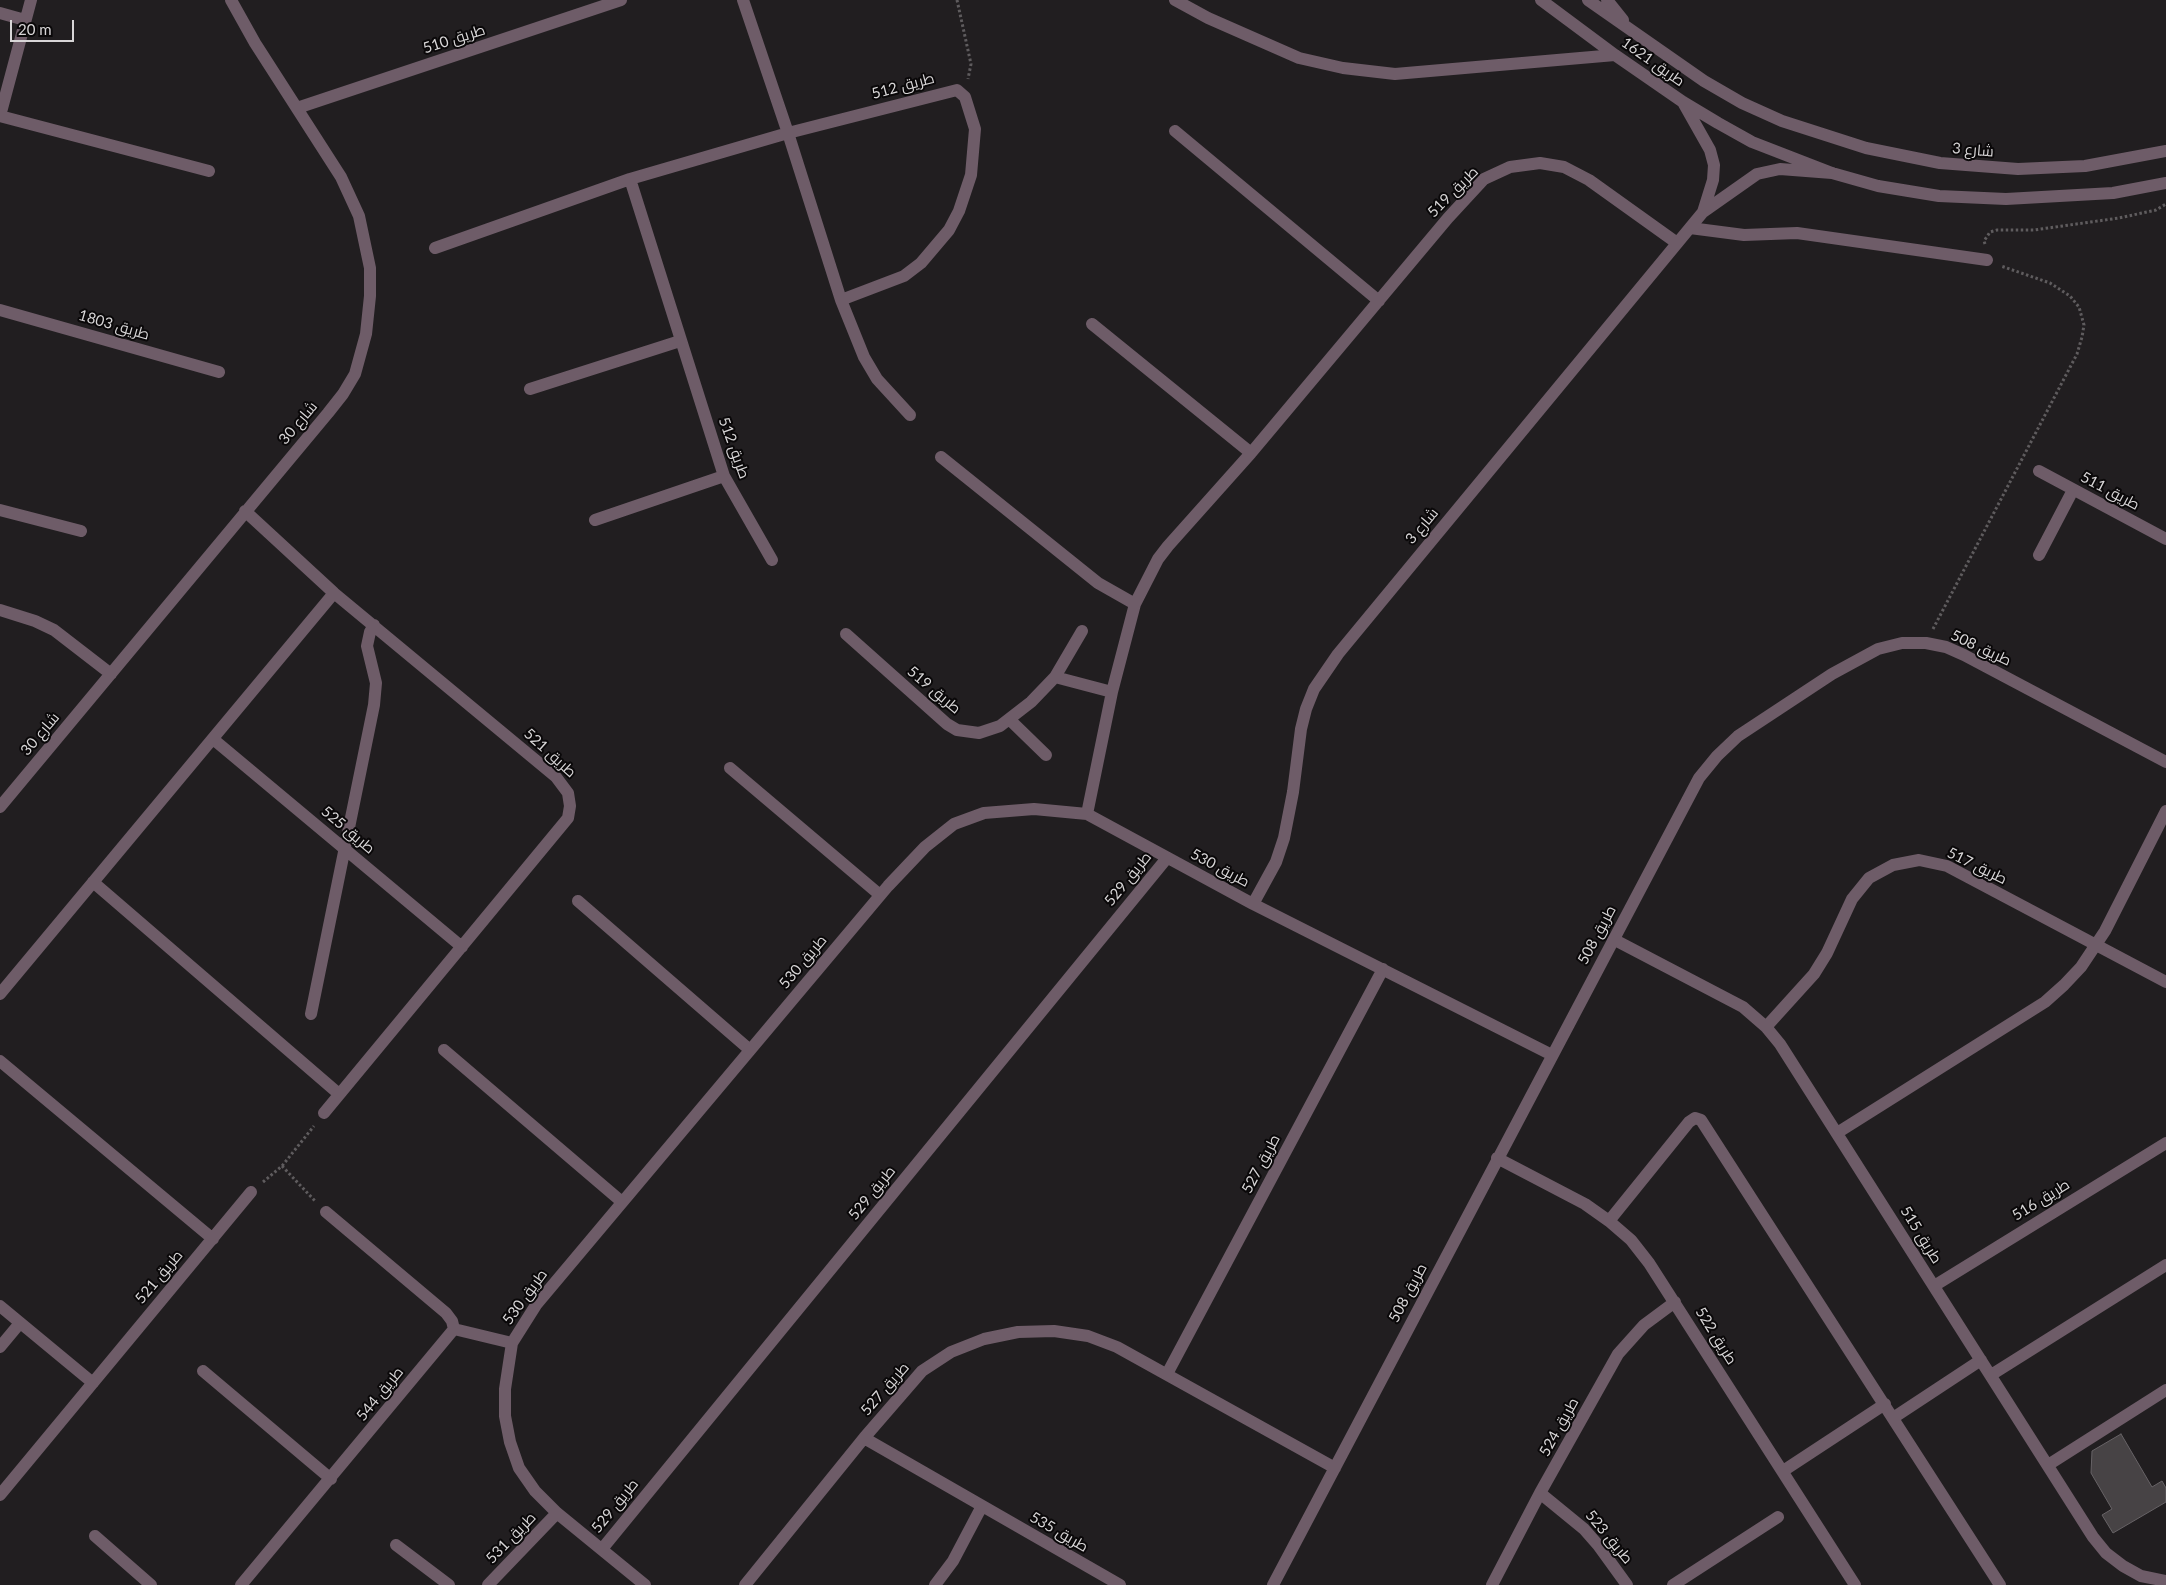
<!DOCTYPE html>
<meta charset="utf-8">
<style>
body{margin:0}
#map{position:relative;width:2166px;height:1585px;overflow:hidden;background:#211e20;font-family:Lato,sans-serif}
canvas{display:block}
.scale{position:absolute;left:10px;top:20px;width:64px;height:22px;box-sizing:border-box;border:2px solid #d8d6d7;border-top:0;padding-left:6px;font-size:15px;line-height:18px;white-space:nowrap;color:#d8d6d7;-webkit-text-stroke:4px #0a0809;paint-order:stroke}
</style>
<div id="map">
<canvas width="2166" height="1585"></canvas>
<div class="scale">20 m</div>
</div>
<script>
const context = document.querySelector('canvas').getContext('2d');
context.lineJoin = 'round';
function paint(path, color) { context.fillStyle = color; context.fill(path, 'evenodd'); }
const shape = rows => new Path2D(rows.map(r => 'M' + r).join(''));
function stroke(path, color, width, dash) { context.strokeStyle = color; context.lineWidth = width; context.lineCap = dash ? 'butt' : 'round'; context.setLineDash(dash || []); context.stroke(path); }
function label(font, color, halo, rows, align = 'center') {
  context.font = font + ' Lato,Cairo,sans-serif'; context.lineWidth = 4; context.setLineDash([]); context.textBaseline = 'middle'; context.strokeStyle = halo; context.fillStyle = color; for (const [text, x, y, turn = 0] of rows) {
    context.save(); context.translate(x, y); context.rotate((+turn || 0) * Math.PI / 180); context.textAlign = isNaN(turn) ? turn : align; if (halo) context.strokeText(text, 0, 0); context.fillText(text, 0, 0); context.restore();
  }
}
const building = shape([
 [2121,1434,2152,1487,2162,1481,2166,1488,2166,1502,2113,1533,2102,1515,2112,1509,2091,1473,2092,1451,2121,1434]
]);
paint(building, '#474345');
stroke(building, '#676366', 1);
stroke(shape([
 [957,0,971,64,968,79],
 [1985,244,1984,241,1990,232,1997,230,2034,230,2119,218,2156,210,2166,204],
 [1933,629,2077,354,2082,337,2084,325,2079,307,2070,296,2050,283,2001,266],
 [282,1166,316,1202],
 [263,1182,282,1166,314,1126]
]), '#5f5c5e', 3, [2.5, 2.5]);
stroke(shape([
 [743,0,788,133,841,300,864,357,877,379,910,415],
 [1175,0,1208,18,1299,58,1343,68,1395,74,1615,55],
 [1541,0,1615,55,1683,102,1718,123,1752,142,1832,173,1878,186,1939,196,2006,199,2113,193,2166,183],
 [1588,0,1704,81,1742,103,1782,121,1866,148,1940,163,2018,169,2085,166,2166,151],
 [1607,0,1623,20],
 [0,13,25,20],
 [1684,104,1710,150,1714,165,1713,180,1703,212],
 [297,108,621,0],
 [0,116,209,171],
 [0,116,31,0],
 [1175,131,1379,301],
 [630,179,724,476,772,560],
 [1690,228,1744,235,1797,233,1987,260],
 [435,248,630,179,788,133,957,90,965,97,975,129,971,175,959,211,949,230,921,263,904,276,841,300],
 [0,310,219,372],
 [1092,324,1251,453],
 [530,389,680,341],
 [941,457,1098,583,1135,604],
 [2039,471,2166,539],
 [0,510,81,531],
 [245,511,334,593,556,777,568,793,570,806,568,818,324,1113],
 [595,520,724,476],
 [2039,555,2073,490],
 [0,610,35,621,54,630,111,674],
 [846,634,947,724,957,730,979,733,1000,726,1031,702,1055,677,1082,631],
 [1055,677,1112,692],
 [1010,720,1046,755],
 [213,739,462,947],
 [730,768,880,895],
 [0,807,328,413,343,394,355,374,366,334,370,296,370,268,359,216,341,177,255,43,231,0],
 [1087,814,1112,692,1135,604,1158,559,1168,546,1251,453,1448,218,1484,179,1510,167,1540,163,1564,167,1589,180,1677,243],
 [93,882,339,1094],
 [578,901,750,1050],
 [1253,904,1276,862,1284,838,1293,792,1301,729,1306,709,1314,689,1338,654,1703,212,1757,174,1780,169,1832,173],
 [1613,939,1743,1007,1766,1027,1780,1044,2093,1537,2106,1553,2123,1566,2141,1576,2166,1581],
 [0,994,334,593],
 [311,1014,374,705,376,683,367,646,370,632,374,625],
 [1766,1027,1814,974,1827,953,1852,899,1869,878,1893,865,1919,860,1947,866,2166,982],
 [444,1050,622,1202],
 [0,1061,213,1239],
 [1837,1133,2045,1002,2064,985,2081,967,2105,931,2166,811],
 [1497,1158,1585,1204,1609,1221,1631,1240,1649,1263,1855,1585],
 [326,1212,446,1313,452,1321,454,1329],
 [1609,1221,1689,1122,1695,1118,1701,1120,2000,1585],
 [1934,1286,2166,1143],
 [0,1306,93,1383],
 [0,1347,20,1323],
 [203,1371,331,1479],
 [1167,1374,1383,969],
 [1991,1375,2166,1265],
 [1893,1418,1981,1360],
 [864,1438,1120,1585],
 [2048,1465,2166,1390],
 [1783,1471,1885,1404],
 [1540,1493,1584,1529,1598,1545,1627,1585],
 [0,1495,251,1192],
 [95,1536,151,1585],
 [396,1545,449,1585],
 [602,1549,1167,858],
 [241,1585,454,1329,512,1343],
 [488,1585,557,1513],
 [645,1585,557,1513,535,1491,519,1468,510,1442,505,1416,505,1389,512,1343,536,1305,888,886,925,847,954,824,984,813,1034,809,1087,814,1253,904,1552,1055],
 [745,1585,864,1438,922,1371,951,1352,984,1339,1018,1332,1054,1331,1088,1336,1117,1347,1335,1468],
 [935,1585,953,1561,982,1506],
 [1273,1585,1699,778,1717,756,1738,736,1832,674,1878,649,1902,643,1926,643,1946,647,1964,655,2166,762],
 [1492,1585,1540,1493,1618,1354,1644,1325,1675,1302],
 [1673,1585,1778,1517]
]), '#6e5c68', 12);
label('15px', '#d8d6d7', '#0a0809', [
 ["طريق 510",454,39,-18],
 ["طريق 1621",1653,62,35],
 ["طريق 512",903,86,-15],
 ["شارع 3",1973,150,5],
 ["طريق 519",1453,192,-45],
 ["طريق 1803",114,325,16],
 ["شارع 30",298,423,-50],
 ["طريق 512",734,448,70],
 ["طريق 511",2110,491,28],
 ["شارع 3",1422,526,-50],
 ["طريق 508",1981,648,25],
 ["طريق 519",934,690,40],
 ["شارع 30",40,734,-50],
 ["طريق 521",550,753,42],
 ["طريق 525",348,830,40],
 ["طريق 517",1977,866,26],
 ["طريق 530",1220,868,28],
 ["طريق 529",1128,879,-51],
 ["طريق 508",1597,935,-62],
 ["طريق 530",803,962,-50],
 ["طريق 527",1261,1164,-62],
 ["طريق 529",872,1193,-51],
 ["طريق 516",2041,1200,-32],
 ["طريق 515",1921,1235,58],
 ["طريق 521",159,1277,-50],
 ["طريق 508",1408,1293,-62],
 ["طريق 530",525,1297,-54],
 ["طريق 522",1716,1336,58],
 ["طريق 527",885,1389,-49],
 ["طريق 544",380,1394,-51],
 ["طريق 524",1559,1427,-61],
 ["طريق 529",615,1506,-51],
 ["طريق 535",1059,1532,30],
 ["طريق 523",1609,1537,50],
 ["طريق 531",511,1538,-46]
]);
</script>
